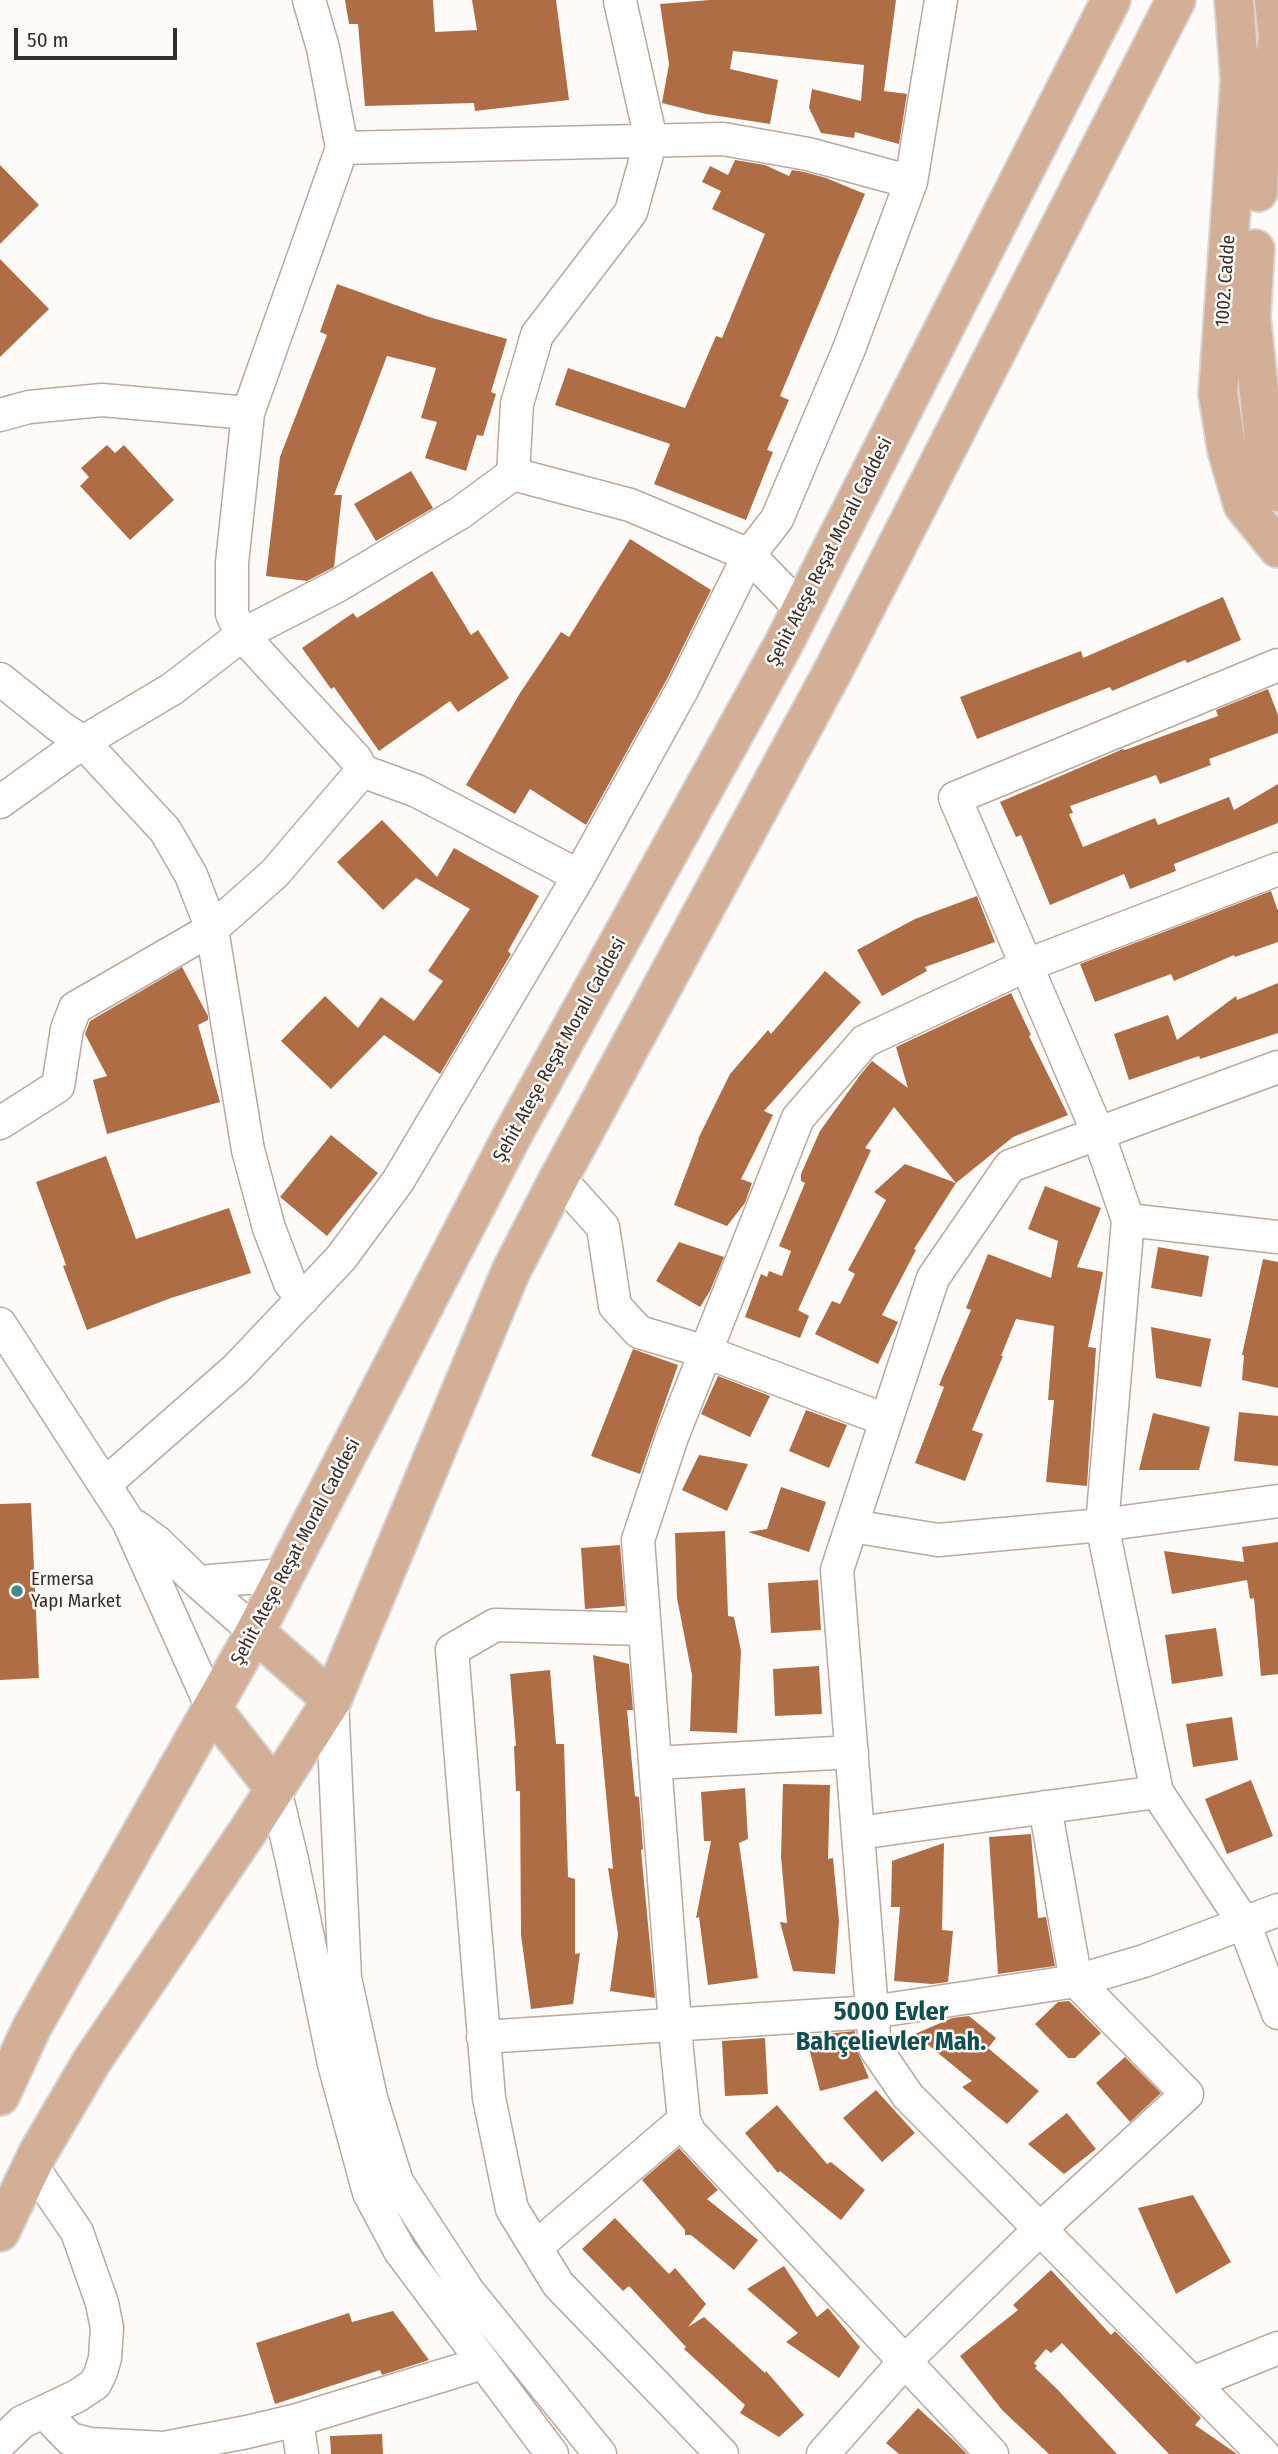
<!DOCTYPE html>
<meta charset="utf-8">
<style>
body{margin:0}
#map{position:relative;width:1278px;height:2454px;overflow:hidden;background:#fefaf8;font-family:"Fira Sans Condensed",sans-serif}
canvas{display:block}
.scale{position:absolute;left:14px;top:28px;width:163px;height:32px;box-sizing:border-box;border:4px solid #352e2a;border-top:0;padding-left:9px;font-size:21px;line-height:24px;white-space:nowrap;color:#352e2a;-webkit-text-stroke:5px #fefaf8;paint-order:stroke}
</style>
<div id="map">
<canvas width="1278" height="2454"></canvas>
<div class="scale">50 m</div>
</div>
<script>
const context = document.querySelector('canvas').getContext('2d');
context.lineJoin = 'round';
function paint(path, color) { context.fillStyle = color; context.fill(path, 'evenodd'); }
const shape = rows => new Path2D(rows.map(r => 'M' + r).join(''));
function stroke(path, color, width, dash) { context.strokeStyle = color; context.lineWidth = width; context.lineCap = dash ? 'butt' : 'round'; context.setLineDash(dash || []); context.stroke(path); }
function label(font, color, halo, rows, align = 'center') {
  context.font = font + ' "Fira Sans Condensed",sans-serif'; context.lineWidth = 5; context.setLineDash([]); context.textBaseline = 'middle'; context.strokeStyle = halo; context.fillStyle = color; for (const [text, x, y, turn = 0] of rows) {
    context.save(); context.translate(x, y); context.rotate((+turn || 0) * Math.PI / 180); context.textAlign = isNaN(turn) ? turn : align; if (halo) context.strokeText(text, 0, 0); context.fillText(text, 0, 0); context.restore();
  }
}
paint(shape([
 [345,0,433,0,435,32,477,30,472,0,556,0,569,100,475,111,474,103,365,106,358,24,349,24],
 [710,0,896,0,884,91,907,94,899,144,855,132,854,138,821,133,809,108,812,89,861,101,864,65,733,51,730,69,778,80,770,124,706,114,662,103,669,64,660,4],
 [735,160,765,165,789,176,792,170,804,172,826,178,865,194,780,396,789,400,767,450,773,452,746,520,654,484,670,444,555,405,568,368,685,408,716,336,722,338,765,234,712,209,721,191,702,182,710,166,728,175],
 [0,165,39,205,0,244],
 [0,259,49,309,0,357],
 [337,284,429,317,507,339,491,392,496,394,483,436,477,435,466,471,425,458,437,422,421,418,436,368,387,356,334,495,342,495,334,567,307,581,266,576,280,457,327,335,320,332],
 [107,445,115,453,124,445,174,500,130,540,80,486,89,477,81,468],
 [411,471,433,508,376,541,354,504],
 [630,539,711,590,667,679,586,825,530,789,515,814,466,785,520,693,561,632,569,637],
 [432,571,471,635,478,630,509,678,458,712,450,701,379,751,334,687,331,689,302,648,353,613,357,618],
 [1223,597,1241,640,1187,663,1185,660,1112,691,1110,687,977,739,960,697,1081,651,1083,658],
 [1268,689,1278,715,1278,733,1209,759,1211,765,1160,784,1156,775,1070,806,1073,813,1069,814,1083,847,1155,818,1158,825,1229,797,1234,810,1278,784,1278,823,1174,864,1176,871,1130,889,1124,874,1050,905,1021,835,1016,837,1000,802,1123,749,1125,750,1218,716,1216,710],
 [382,820,437,877,454,848,539,896,508,951,511,954,440,1074,384,1035,331,1089,281,1041,325,996,358,1028,381,997,414,1021,443,981,428,971,470,909,416,878,383,910,337,862],
 [1271,891,1278,911,1278,942,1235,957,1234,955,1174,981,1171,974,1095,1002,1080,964],
 [977,896,995,942,925,967,927,971,882,996,857,950,915,919],
 [182,967,208,1016,208,1020,198,1025,220,1102,107,1134,93,1080,107,1076,85,1034,90,1021],
 [825,971,861,1002,764,1111,773,1115,741,1179,752,1183,745,1203,727,1226,674,1205,699,1139,698,1139,730,1074,768,1030,771,1034],
 [1278,983,1278,1033,1200,1059,1199,1056,1129,1080,1114,1034,1168,1015,1177,1040,1236,996,1237,1000],
 [1011,993,1031,1035,1029,1036,1068,1115,1013,1137,956,1183,894,1107,865,1148,871,1150,798,1310,809,1316,800,1338,745,1317,761,1274,767,1277,769,1271,782,1276,791,1251,779,1246,805,1183,801,1181,801,1174,820,1131,861,1074,872,1061,908,1088,896,1047],
 [331,1135,378,1173,327,1236,280,1197],
 [106,1156,136,1239,229,1208,251,1273,171,1298,87,1330,63,1266,66,1265,36,1182],
 [905,1164,956,1183,914,1249,916,1250,882,1315,898,1322,878,1364,815,1334,832,1301,840,1304,855,1274,848,1270,886,1200,874,1192],
 [1045,1186,1101,1208,1077,1267,1103,1272,1088,1347,1096,1348,1087,1486,1046,1482,1054,1400,1048,1400,1054,1326,1016,1319,1001,1356,1003,1356,972,1430,983,1434,965,1481,915,1463,944,1387,939,1385,971,1310,966,1308,988,1254,1051,1278,1058,1241,1028,1229],
 [679,1242,724,1257,710,1291,700,1307,656,1281],
 [1158,1247,1209,1256,1202,1297,1151,1288],
 [1263,1259,1278,1262,1278,1388,1242,1380,1244,1355,1242,1355],
 [1151,1327,1211,1339,1201,1387,1156,1378],
 [633,1349,678,1365,640,1474,591,1456],
 [718,1376,770,1396,750,1437,701,1414],
 [806,1410,847,1425,829,1468,789,1451],
 [1239,1412,1278,1416,1278,1466,1234,1461],
 [1153,1413,1210,1427,1199,1470,1139,1470],
 [699,1455,748,1464,727,1511,682,1490],
 [781,1487,826,1502,809,1552,748,1532,767,1529],
 [31,1503,39,1678,0,1680,0,1504],
 [725,1531,728,1616,734,1617,741,1651,737,1733,690,1731,692,1675,677,1598,675,1533],
 [1278,1542,1278,1674,1261,1676,1254,1598,1250,1599,1247,1580,1172,1594,1164,1551,1244,1562,1242,1547],
 [620,1545,625,1606,585,1609,581,1548],
 [818,1580,821,1630,771,1633,768,1583],
 [1216,1628,1223,1676,1172,1684,1165,1635],
 [593,1655,629,1664,633,1710,627,1710,635,1796,639,1797,643,1849,641,1850,655,1998,610,1991,618,1934,608,1868,613,1869],
 [819,1666,822,1714,775,1716,773,1669],
 [550,1670,556,1744,564,1744,568,1877,575,1879,575,1954,580,1953,573,2004,531,2009,521,1935,520,1791,516,1791,514,1746,516,1746,510,1674],
 [1232,1717,1238,1760,1193,1767,1186,1724],
 [1251,1780,1273,1836,1227,1854,1205,1799],
 [783,1784,830,1785,828,1859,833,1858,839,1921,835,1974,793,1971,780,1922,787,1923,781,1857],
 [745,1788,748,1839,739,1843,758,1978,708,1985,699,1917,696,1918,711,1841,704,1841,701,1792],
 [1031,1834,1038,1918,1046,1917,1055,1966,998,1974,989,1837],
 [944,1843,942,1930,953,1931,948,1982,932,1984,894,1981,900,1907,891,1907,892,1861],
 [1069,2001,1101,2033,1075,2058,1068,2058,1035,2024,1058,2002],
 [969,2016,996,2038,988,2048,1039,2091,1007,2124,962,2087,972,2081,915,2034,952,2018],
 [855,2031,857,2050,869,2078,820,2091,807,2040,834,2033],
 [765,2038,768,2094,725,2096,722,2041],
 [1125,2057,1161,2093,1130,2122,1096,2083],
 [876,2090,915,2133,882,2162,843,2118],
 [777,2105,827,2164,831,2162,865,2190,841,2220,780,2171,778,2173,745,2133],
 [1067,2113,1096,2149,1064,2174,1028,2144],
 [679,2148,718,2190,707,2199,758,2240,734,2270,691,2235,685,2235,685,2230,642,2180],
 [1193,2195,1231,2262,1176,2294,1138,2208],
 [615,2218,669,2274,675,2268,706,2304,688,2327,704,2317,765,2373,766,2371,804,2415,779,2437,740,2413,745,2405,684,2349,686,2347,629,2286,623,2291,582,2249],
 [784,2266,817,2317,828,2308,860,2347,839,2378,786,2342,798,2333,747,2289],
 [1051,2270,1111,2335,1115,2331,1201,2418,1195,2425,1237,2454,1169,2454,1062,2343,1051,2353,1046,2349,1034,2363,1037,2366,1035,2368,1058,2390,1117,2454,1049,2454,1002,2410,960,2356,1018,2310,1013,2305],
 [393,2311,429,2360,382,2375,380,2370,275,2404,256,2343,349,2313,352,2322],
 [918,2408,951,2438,967,2454,899,2454,886,2443],
 [382,2434,383,2454,331,2454,330,2436]
]), '#af6d46');
const minor = shape([
 [309,0,323,48,342,148,248,413,232,563,232,614,242,635,356,759,362,771,417,791,579,876],
 [342,148,723,139,808,154,911,182],
 [0,415,29,407,102,400,248,413],
 [513,474,517,404,537,335,631,212,651,140,620,1],
 [513,474,630,505,749,555,801,609],
 [1278,665,955,798,1098,1133,1128,1220,1102,1525,1157,1792,1244,1923,1278,2013],
 [0,679,59,726,83,742,165,830,191,875,212,929,248,1150,269,1228,290,1283,303,1299],
 [0,802,83,742,172,689,242,635,337,586,460,513,513,474],
 [0,1123,58,1086,67,1029,75,1008,212,929,275,873,362,771],
 [559,1178,603,1227,615,1306,639,1332,706,1352,886,1420],
 [1128,1220,1278,1237],
 [0,1324,128,1521,213,1710],
 [105,1484,236,1369,341,1258,398,1181,579,876,683,688,749,555,777,519,849,349,911,182,941,0],
 [135,1526,157,1542,198,1582,255,1632],
 [852,1526,938,1540,1102,1525,1278,1501],
 [198,1582,284,1575],
 [644,1629,495,1625,452,1650,489,2098,512,2209,558,2284,722,2454],
 [332,1700,345,1978,371,2098,397,2182,468,2291,600,2454],
 [655,1763,852,1752],
 [275,1789,292,1860,334,2064,369,2193,400,2251,552,2454],
 [858,1833,1157,1792],
 [483,2037,872,2012,1076,1981,1144,1961,1278,1910],
 [536,2247,684,2120],
 [1192,2383,1278,2348],
 [44,2412,70,2439,90,2444,164,2448,247,2432,297,2420,483,2363],
 [297,2420,302,2454],
 [0,2443,22,2422,77,2396,95,2384,101,2372,105,2358,107,2328,102,2303,77,2232,32,2166],
 [823,2454,905,2361,1040,2229,1187,2094,1076,1981,1045,1807],
 [992,2454,690,2133,684,2120,677,2050,638,1540,672,1437,798,1118,865,1041,1027,965,1278,869],
 [1263,2454,908,2096,875,2048,837,1570,933,1278,1010,1166,1278,1067]
]);
const major = shape([
 [1234,0,1240,80,1218,394,1227,450,1243,505,1278,548],
 [1258,192,1259,165,1278,38,1274,0],
 [1255,249,1251,316,1266,459,1274,487,1278,492],
 [255,1632,332,1700],
 [213,1710,275,1789],
 [0,2096,32,2027,255,1632,512,1136,783,645,1111,0],
 [0,2232,38,2153,92,2061,248,1831,332,1700,511,1271,559,1178,834,669,1176,0]
]);
stroke(minor, '#bba89e', 35);
stroke(major, '#d7d5d4', 42);
stroke(minor, '#fff', 32);
stroke(major, '#d4af98', 38);
for (const [x, y, r, color] of [
 [17,1591,7,"#438a8e"]
]) { const dot = new Path2D(); dot.arc(x, y, r, 0, 2 * Math.PI); context.fillStyle = color; context.fill(dot); stroke(dot, '#fefaf8', 2.5); }
label('19px', '#352e2a', '#fefaf8', [
 ["1002. Cadde",1226,281,-86],
 ["Şehit Ateşe Reşat Moralı Caddesi",830,552,-63],
 ["Şehit Ateşe Reşat Moralı Caddesi",560,1050,-61],
 ["Şehit Ateşe Reşat Moralı Caddesi",296,1552,-62]
]);
label('19px', '#352e2a', '#fefaf8', [
 ["Ermersa",31,1580],
 ["Yapı Market",31,1602]
], 'left');
label('bold 26px', '#104e51', '#fefaf8', [
 ["5000 Evler",891,2013],
 ["Bahçelievler Mah.",891,2043]
]);
</script>
